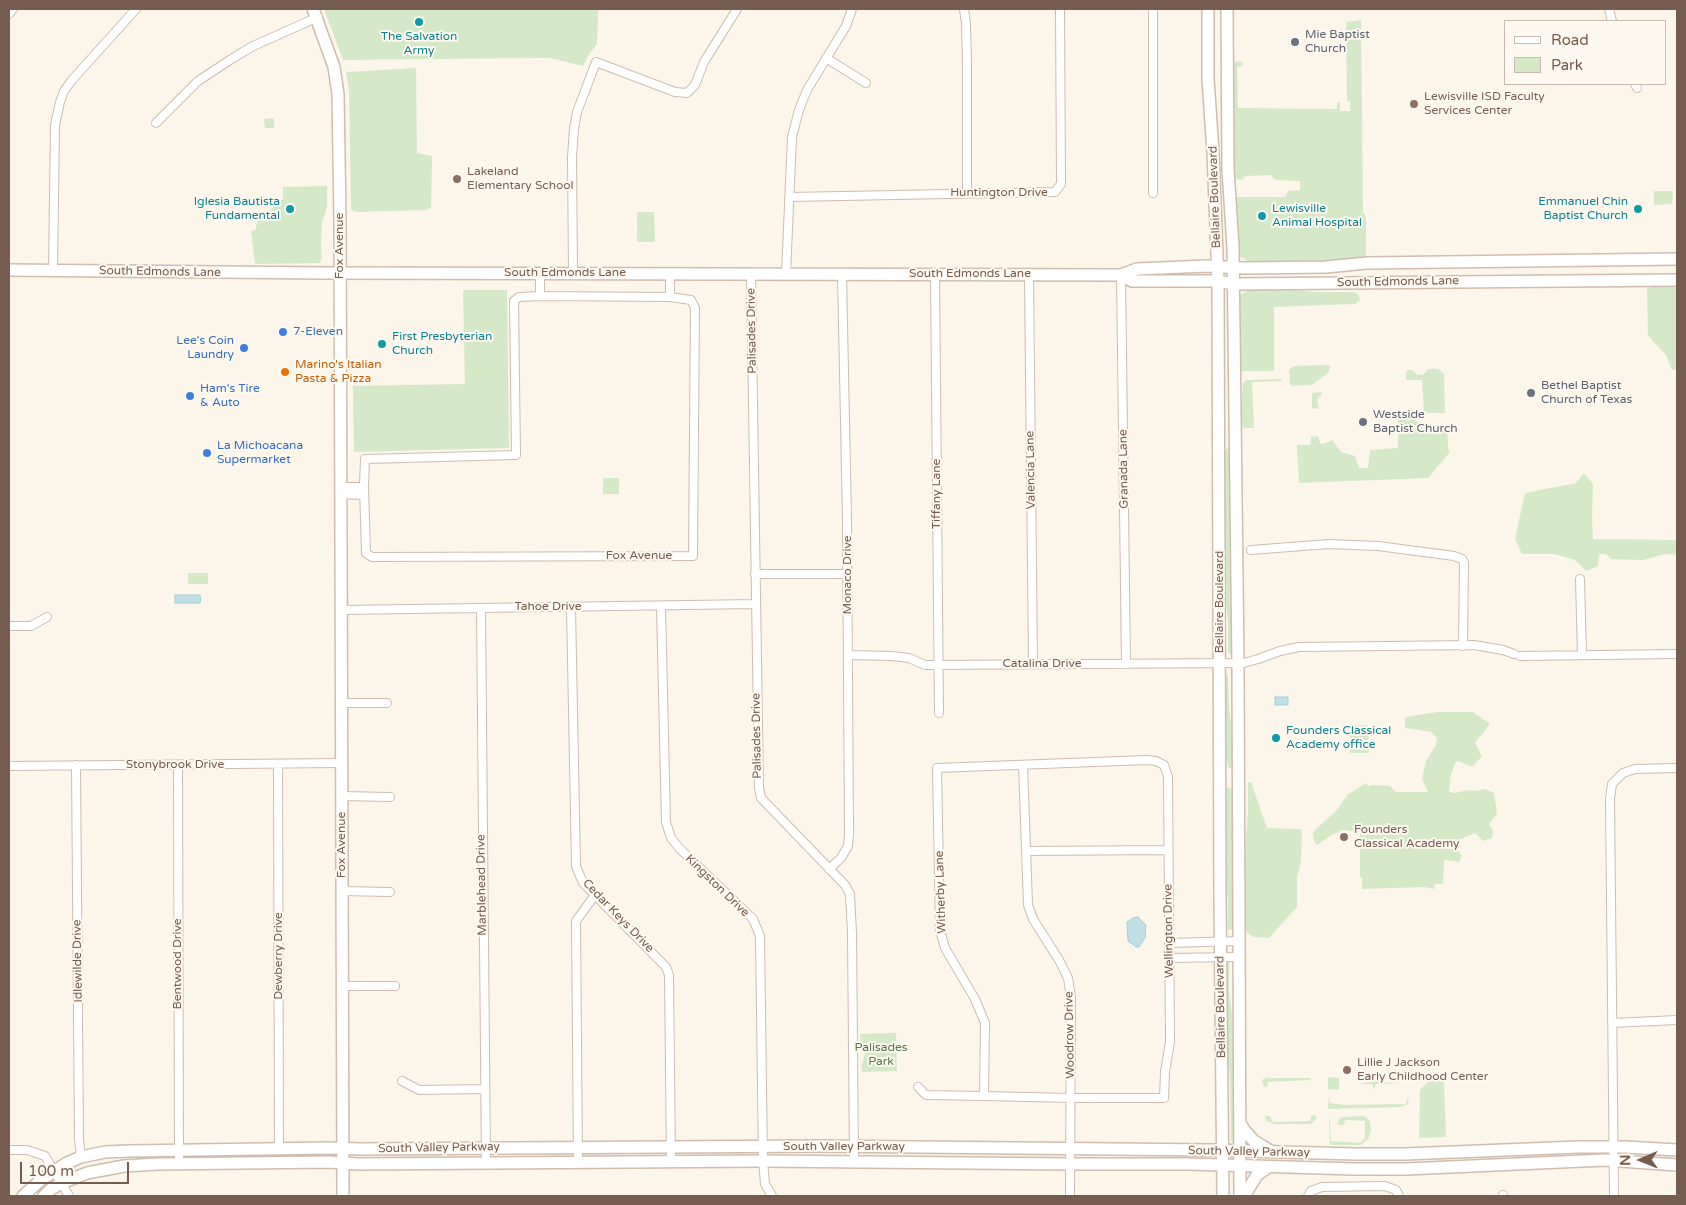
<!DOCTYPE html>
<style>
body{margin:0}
#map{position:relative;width:1686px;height:1205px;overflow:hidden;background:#fcf5e9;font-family:"Varela Round",sans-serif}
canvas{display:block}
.frame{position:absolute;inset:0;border:10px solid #755c4e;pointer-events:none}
.legend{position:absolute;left:1504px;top:20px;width:162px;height:65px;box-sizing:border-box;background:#fef9f0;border:1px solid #c7baaf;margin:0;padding:6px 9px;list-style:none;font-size:15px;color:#755c4e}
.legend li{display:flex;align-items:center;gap:10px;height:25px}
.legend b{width:25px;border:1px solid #c7baaf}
.north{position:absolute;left:1616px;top:1135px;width:50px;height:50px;-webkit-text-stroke:4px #fef9f0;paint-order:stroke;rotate:269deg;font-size:14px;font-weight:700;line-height:20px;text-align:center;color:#755c4e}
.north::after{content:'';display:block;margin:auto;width:18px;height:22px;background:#755c4e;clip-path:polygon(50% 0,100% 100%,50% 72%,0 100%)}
.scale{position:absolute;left:20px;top:1162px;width:109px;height:22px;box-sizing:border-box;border:2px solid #755c4e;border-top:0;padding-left:6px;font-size:15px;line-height:18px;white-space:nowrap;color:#755c4e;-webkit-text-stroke:4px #fef9f0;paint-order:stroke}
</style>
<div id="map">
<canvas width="1686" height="1205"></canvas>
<div class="frame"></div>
<ul class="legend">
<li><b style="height:6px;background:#fff"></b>Road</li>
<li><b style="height:14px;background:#d5e9c8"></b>Park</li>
</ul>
<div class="north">N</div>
<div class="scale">100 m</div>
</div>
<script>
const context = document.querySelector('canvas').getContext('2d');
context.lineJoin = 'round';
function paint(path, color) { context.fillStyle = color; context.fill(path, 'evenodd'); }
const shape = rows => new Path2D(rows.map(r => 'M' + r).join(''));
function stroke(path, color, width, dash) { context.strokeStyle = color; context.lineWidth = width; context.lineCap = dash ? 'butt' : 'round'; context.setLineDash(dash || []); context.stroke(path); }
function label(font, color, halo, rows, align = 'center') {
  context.font = font + ' "Varela Round",sans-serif'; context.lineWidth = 4; context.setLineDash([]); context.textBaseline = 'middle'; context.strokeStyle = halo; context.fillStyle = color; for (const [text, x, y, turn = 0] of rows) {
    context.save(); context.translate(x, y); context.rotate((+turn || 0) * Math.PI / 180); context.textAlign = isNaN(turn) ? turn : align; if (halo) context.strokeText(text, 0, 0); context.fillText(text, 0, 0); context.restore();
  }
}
paint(shape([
 [324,9,598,9,597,44,589,54,583,66,550,58,532,58,343,60],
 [1361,20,1363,212,1366,217,1366,261,1247,262,1245,259,1239,256,1234,197,1285,197,1288,191,1300,190,1300,181,1275,180,1271,175,1245,176,1242,180,1234,178,1233,69,1234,62,1240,61,1243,63,1242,66,1237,67,1238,108,1337,109,1337,102,1340,102,1340,111,1350,111,1350,101,1347,101,1346,22],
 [416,68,417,153,432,156,431,208,425,210,357,212,351,210,349,91,346,72],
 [274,118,274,128,265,128,264,119],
 [327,186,327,207,322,223,321,246,322,258,320,263,255,264,251,231,255,230,258,221,258,211,269,211,283,199,283,187],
 [1654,191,1673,191,1672,204,1654,205],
 [637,212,654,212,655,242,637,242],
 [1677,286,1677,370,1672,370,1666,355,1648,336,1647,289,1651,287],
 [1286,289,1314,292,1353,292,1358,294,1360,300,1355,304,1274,307,1274,371,1242,371,1239,369,1238,365,1240,295,1249,290],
 [463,290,507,290,509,448,354,452,353,386,465,384],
 [1329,365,1330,367,1329,372,1312,385,1291,386,1290,383,1289,370,1294,366],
 [1428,369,1438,369,1444,374,1445,413,1424,413,1422,380,1406,380,1406,372,1408,370,1413,370,1417,375,1424,374],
 [1281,379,1281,381,1252,382,1254,428,1244,428,1242,424,1241,418,1243,383,1246,380,1250,380],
 [1322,392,1322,394,1317,399,1319,409,1312,408,1312,393],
 [1409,417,1423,426,1447,425,1448,448,1450,452,1428,478,1299,483,1297,445,1310,445,1311,437,1318,436,1320,443,1323,444,1332,440,1341,452,1355,456,1359,468,1368,468,1370,450,1398,448,1398,419],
 [1228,447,1230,449,1231,655,1228,652,1228,619,1224,595,1224,452],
 [1584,473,1593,484,1592,517,1593,539,1677,540,1677,555,1665,554,1643,560,1611,559,1606,554,1599,554,1598,566,1586,571,1575,560,1554,554,1522,554,1515,539,1525,493,1576,483],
 [603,478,619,478,619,494,603,494],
 [188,573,208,573,208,584,188,584],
 [1226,674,1228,677,1229,707,1233,742,1233,766,1231,768,1229,768,1226,758,1225,740,1223,731,1224,678],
 [1438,712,1473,712,1490,724,1475,743,1482,756,1472,767,1458,761,1455,763,1451,774,1449,792,1455,793,1468,790,1475,791,1485,789,1494,793,1497,814,1489,824,1493,831,1492,838,1483,841,1475,833,1459,840,1455,846,1462,856,1459,862,1444,860,1443,884,1435,884,1434,889,1424,887,1362,889,1362,877,1360,877,1360,832,1343,830,1333,834,1317,845,1314,841,1313,832,1337,810,1347,795,1366,783,1368,786,1373,785,1390,786,1396,792,1428,792,1422,779,1426,761,1436,745,1437,738,1431,732,1405,728,1405,717],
 [1368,725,1369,753,1350,753,1350,726],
 [1248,782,1251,782,1267,828,1301,829,1302,834,1301,861,1297,878,1297,907,1269,938,1254,937,1245,931,1245,854,1248,811],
 [1227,787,1231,789,1233,797,1233,930,1228,930,1228,898,1224,881,1225,789],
 [1225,962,1229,962,1229,994,1234,1027,1234,1141,1231,1141,1230,1074,1225,1042],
 [896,1033,897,1071,862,1072,861,1065,864,1059,865,1050,861,1045,860,1034],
 [1373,1076,1375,1077,1376,1082,1399,1083,1376,1084,1374,1090,1372,1084,1361,1084,1361,1083,1373,1082],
 [1328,1077,1339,1078,1339,1090,1328,1089],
 [1266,1078,1312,1078,1309,1080,1268,1082,1267,1087,1265,1087,1262,1083,1263,1079],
 [1429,1081,1444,1081,1446,1137,1419,1138,1420,1090],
 [1329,1097,1330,1098,1330,1103,1344,1105,1403,1104,1406,1104,1407,1098,1409,1100,1408,1104,1401,1107,1331,1109,1328,1109],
 [1315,1115,1317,1118,1311,1124,1275,1124,1266,1121,1265,1116,1270,1116,1273,1122,1310,1121,1311,1116],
 [1364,1116,1370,1121,1371,1131,1368,1139,1361,1145,1330,1145,1329,1120,1330,1121,1331,1141,1360,1143,1365,1138,1365,1121,1345,1120,1344,1125,1339,1125,1337,1123,1341,1117]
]), '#d5e9c8');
const water = shape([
 [175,595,200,595,201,600,200,603,175,603,175,595],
 [1275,697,1288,697,1288,705,1275,705,1275,697],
 [1138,917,1146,925,1145,938,1139,947,1136,947,1128,941,1127,922,1133,918,1138,917]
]);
paint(water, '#bedfe5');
stroke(water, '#a5ced6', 1);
const street = shape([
 [964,9,966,23,967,62,967,193],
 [1153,9,1153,193],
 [1609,9,1612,21],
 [9,14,13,9],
 [826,58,866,83],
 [1635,84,1637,88],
 [156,123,198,81,230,60,251,47,318,17],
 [789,197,1055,192,1061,184,1060,9],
 [53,271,55,125,60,102,64,91,72,80,136,9],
 [573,273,572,157,574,129,577,112,596,62,675,92,687,93,695,85,704,62,737,9],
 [751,274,759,788,761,798,845,885,850,894,852,933,854,1162],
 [786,274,792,137,799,110,807,90,846,26,852,9],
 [935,274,939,713],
 [1029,275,1033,664],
 [1121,275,1126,664],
 [540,296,670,297,691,300,695,308,693,556,372,557,366,553,364,487,365,459,516,455,514,301,519,297,540,296],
 [540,296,540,273],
 [670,297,670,273],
 [341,487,364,487],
 [341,494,364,495],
 [1251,550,1329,544,1378,546,1454,556,1462,559,1464,563,1463,646],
 [755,574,847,574],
 [1580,579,1582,655],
 [661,606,666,822,671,838,679,848,753,919,760,936,763,1161,765,1184,772,1196],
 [571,607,576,866,583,883,666,967,669,975,671,1162],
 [481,608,486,1163],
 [341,610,756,604],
 [9,626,31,626,47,617],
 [849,655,892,656,909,658,925,665,1244,663,1258,659,1280,651,1299,647,1474,645,1503,650,1514,654],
 [1520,656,1677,654],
 [341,703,387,703],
 [278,764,279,1148],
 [76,765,79,1139,81,1157],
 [178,765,179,1164],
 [1023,765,1028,905,1033,919,1059,960,1068,978,1071,997,1070,1196],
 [9,766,342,763],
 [342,796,390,797],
 [1026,851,1168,850],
 [829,869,841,858,848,846,849,834,847,519,842,274],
 [342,891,390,892],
 [1169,943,1239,941],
 [1169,958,1239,957],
 [342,986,395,986],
 [1612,1023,1677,1020],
 [402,1081,419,1090,485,1089],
 [918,1087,926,1095,984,1096,1071,1098,1164,1098,1165,1072,1170,1042,1168,777,1164,765,1156,761,1147,760,937,768,940,930,945,948,975,999,985,1023,984,1096],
 [9,1150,27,1150,45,1156,69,1196],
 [578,1163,576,921,595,895],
 [1503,1195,1503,1196],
 [1308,1196,1311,1191,1322,1187,1385,1186,1396,1190,1399,1196],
 [1614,1196,1610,799,1612,784,1623,773,1635,769,1677,768]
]);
const secondary = shape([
 [313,9,334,67,338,94,340,218,343,1196],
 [1208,9,1208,79,1213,152,1218,281,1220,901,1223,1196],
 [1227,9,1228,169,1233,247,1238,663,1240,1196],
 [9,270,324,273,1121,275,1137,269,1206,266,1244,268,1326,267,1367,263,1677,259],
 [1121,275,1132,281,1218,281,1233,284,1677,280],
 [1240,1123,1244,1130,1254,1141,1272,1152],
 [23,1196,42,1179,67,1163,81,1157,105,1152,129,1151,329,1148,360,1149,819,1146,1212,1150,1354,1154,1405,1154,1579,1147,1625,1147,1677,1150],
 [44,1196,51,1189,62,1183,87,1173,124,1166,158,1164,329,1162,357,1164,763,1161,1070,1164,1189,1164,1354,1169,1406,1169,1605,1160,1677,1165],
 [1244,1196,1257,1175,1268,1167]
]);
stroke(street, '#cdbdb0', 10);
stroke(secondary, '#d0bdad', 14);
stroke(street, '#fff', 8);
stroke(secondary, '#fff', 11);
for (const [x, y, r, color] of [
 [419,22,5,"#0f9aa8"],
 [1295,42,5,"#6b7280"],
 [1414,104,5,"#8d6e63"],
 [457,179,5,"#8d6e63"],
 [290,209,5,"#0f9aa8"],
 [1638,209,5,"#0f9aa8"],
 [1262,216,5,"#0f9aa8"],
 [283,332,5,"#3f7fe0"],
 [382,344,5,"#0f9aa8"],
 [244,348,5,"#3f7fe0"],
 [285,372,5,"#e8710a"],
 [1531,393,5,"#6b7280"],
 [190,396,5,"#3f7fe0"],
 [1363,422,5,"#6b7280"],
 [207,453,5,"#3f7fe0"],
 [1276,738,5,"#0f9aa8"],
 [1344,837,5,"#8d6e63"],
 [1347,1070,5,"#8d6e63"]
]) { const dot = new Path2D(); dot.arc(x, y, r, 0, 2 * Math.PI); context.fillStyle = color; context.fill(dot); stroke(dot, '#fef9f0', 2); }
label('12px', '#5b616d', '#fef9f0', [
 ["Mie Baptist",1305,35],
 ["Church",1305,49],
 ["Bethel Baptist",1541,386],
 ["Church of Texas",1541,400],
 ["Westside",1373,415],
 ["Baptist Church",1373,429]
], 'left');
label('12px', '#0d838f', '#fef9f0', [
 ["The Salvation",419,37,"center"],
 ["Army",419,51,"center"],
 ["Iglesia Bautista",280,202,"right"],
 ["Fundamental",280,216,"right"],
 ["Emmanuel Chin",1628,202,"right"],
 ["Baptist Church",1628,216,"right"],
 ["Lewisville",1272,209],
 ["Animal Hospital",1272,223],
 ["First Presbyterian",392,337],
 ["Church",392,351],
 ["Founders Classical",1286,731],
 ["Academy office",1286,745]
], 'left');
label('12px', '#785e54', '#fef9f0', [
 ["Lewisville ISD Faculty",1424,97],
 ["Services Center",1424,111],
 ["Lakeland",467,172],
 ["Elementary School",467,186],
 ["Founders",1354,830],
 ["Classical Academy",1354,844],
 ["Lillie J Jackson",1357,1063],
 ["Early Childhood Center",1357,1077]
], 'left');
label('12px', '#755c4e', '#fef9f0', [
 ["Huntington Drive",999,193],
 ["Bellaire Boulevard",1215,197,-92],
 ["Fox Avenue",340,246,-90],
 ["South Edmonds Lane",160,272,1],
 ["South Edmonds Lane",565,273],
 ["South Edmonds Lane",970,274],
 ["South Edmonds Lane",1398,282,-1],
 ["Palisades Drive",752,331,-91],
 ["Granada Lane",1124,469,-91],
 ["Valencia Lane",1031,470,-91],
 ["Tiffany Lane",937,494,-90],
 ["Fox Avenue",639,556],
 ["Monaco Drive",848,575,-90],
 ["Bellaire Boulevard",1220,602,-90],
 ["Tahoe Drive",548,607],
 ["Catalina Drive",1042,664],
 ["Palisades Drive",757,736,-91],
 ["Stonybrook Drive",175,765],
 ["Fox Avenue",342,845,-90],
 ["Marblehead Drive",482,885,-91],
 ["Kingston Drive",717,886,44],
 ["Witherby Lane",941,892,-92],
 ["Cedar Keys Drive",618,916,46],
 ["Wellington Drive",1169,931,-91],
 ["Dewberry Drive",279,956,-90],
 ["Idlewilde Drive",78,961,-91],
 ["Bentwood Drive",178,964,-90],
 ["Bellaire Boulevard",1221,1007,-91],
 ["Woodrow Drive",1070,1035,-91],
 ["South Valley Parkway",844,1147],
 ["South Valley Parkway",439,1148,-1],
 ["South Valley Parkway",1249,1152,1]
]);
label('12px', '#366cbe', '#fef9f0', [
 ["7-Eleven",293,332],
 ["Lee's Coin",234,341,"right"],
 ["Laundry",234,355,"right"],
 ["Ham's Tire",200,389],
 ["& Auto",200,403],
 ["La Michoacana",217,446],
 ["Supermarket",217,460]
], 'left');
label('12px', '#c56008', '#fef9f0', [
 ["Marino's Italian",295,365],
 ["Pasta & Pizza",295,379]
], 'left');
label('12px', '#547a46', '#fef9f0', [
 ["Palisades",881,1048],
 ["Park",881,1062]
]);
</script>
